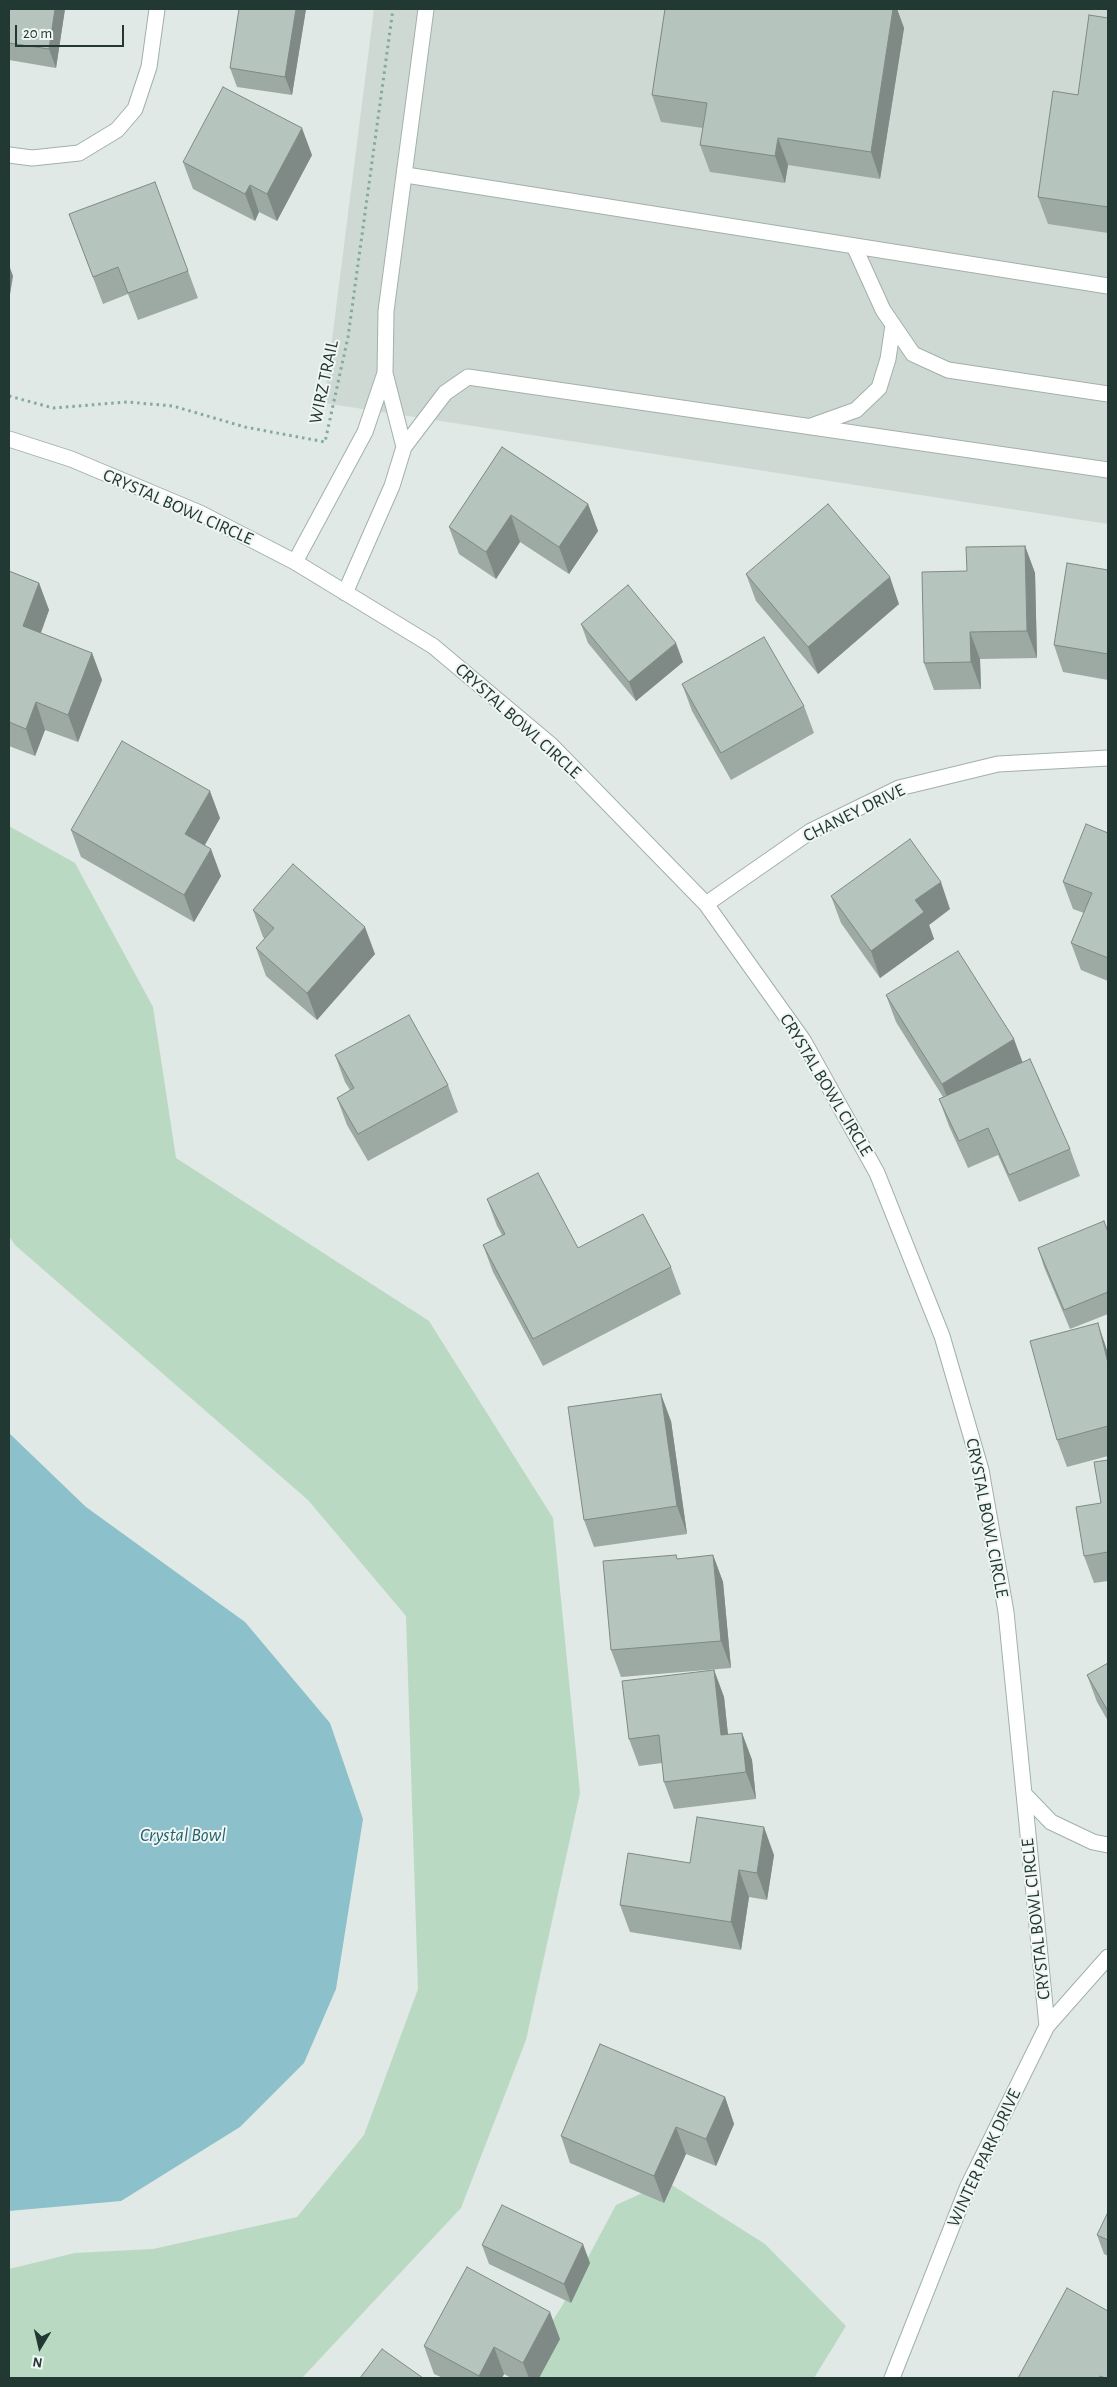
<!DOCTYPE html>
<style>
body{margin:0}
#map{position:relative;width:1117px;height:2387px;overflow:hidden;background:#e0e9e5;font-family:"Alegreya Sans",sans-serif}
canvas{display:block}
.frame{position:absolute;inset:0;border:10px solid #223832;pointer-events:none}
.north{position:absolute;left:15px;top:2322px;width:50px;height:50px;-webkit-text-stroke:4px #f0f6f3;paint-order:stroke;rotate:189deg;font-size:14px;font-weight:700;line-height:20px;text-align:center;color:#223832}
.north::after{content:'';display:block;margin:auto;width:18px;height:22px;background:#223832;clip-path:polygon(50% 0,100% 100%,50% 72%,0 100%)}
.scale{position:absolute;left:15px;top:25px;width:109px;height:22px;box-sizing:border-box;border:2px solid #223832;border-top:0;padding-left:6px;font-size:15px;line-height:18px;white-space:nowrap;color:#223832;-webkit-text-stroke:4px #f0f6f3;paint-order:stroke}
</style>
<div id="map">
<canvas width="1117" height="2387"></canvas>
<div class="frame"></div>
<div class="north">N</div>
<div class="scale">20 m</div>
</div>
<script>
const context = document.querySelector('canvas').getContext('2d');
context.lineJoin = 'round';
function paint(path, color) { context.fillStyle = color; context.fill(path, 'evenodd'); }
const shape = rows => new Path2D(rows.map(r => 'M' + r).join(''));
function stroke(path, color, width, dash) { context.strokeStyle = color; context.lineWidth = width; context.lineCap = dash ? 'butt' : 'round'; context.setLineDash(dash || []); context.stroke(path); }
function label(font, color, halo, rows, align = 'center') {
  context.font = font + ' "Alegreya Sans",sans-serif'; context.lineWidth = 4; context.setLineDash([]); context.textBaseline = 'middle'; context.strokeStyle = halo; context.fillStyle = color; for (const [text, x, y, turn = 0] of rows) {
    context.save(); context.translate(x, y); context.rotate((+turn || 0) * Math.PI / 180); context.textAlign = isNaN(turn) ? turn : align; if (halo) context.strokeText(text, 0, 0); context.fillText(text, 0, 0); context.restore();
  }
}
paint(shape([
 [374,9,1108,9,1108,524,324,403]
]), '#ced9d4');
paint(shape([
 [9,826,75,863,153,1007,176,1158,429,1321,553,1518,580,1793,526,2040,461,2208,302,2378,9,2378,9,2269,75,2253,153,2249,297,2217,364,2135,418,1989,406,1616,308,1500,15,1245,9,1236],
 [667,2182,765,2244,846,2326,814,2378,516,2378,562,2306,616,2205]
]), '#bad9c3');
paint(shape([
 [9,1433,86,1507,245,1622,330,1723,363,1819,336,1989,304,2063,240,2127,121,2201,9,2211]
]), '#8cc0ca');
const minor = shape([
 [9,155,32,158,79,153,117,130,135,109,149,67,157,9],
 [406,175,1108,286],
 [854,246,883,310,913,354,948,370,1108,394],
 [811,426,856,410,879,388,888,359,893,325],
 [9,439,71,459,200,513,295,562,433,646,551,745,706,904,803,1040,877,1173,942,1336,981,1470,1006,1612,1047,2026],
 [404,447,445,393,468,377,1108,470],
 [295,562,365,432,385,373],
 [345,593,392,486,404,447,385,373,386,311,426,9],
 [706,904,811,831,899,788,998,764,1108,758],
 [1024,1794,1051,1822,1093,1842,1108,1845],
 [892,2378,968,2186,1047,2026,1108,1957]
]);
stroke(minor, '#a3b0ac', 17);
stroke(shape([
 [9,396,53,408,127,402,173,406,245,427,325,442,348,337,393,9]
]), '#83aa9e', 3, [2.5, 4]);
stroke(minor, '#fff', 15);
paint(shape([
 [9,9,65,9,56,68,9,60],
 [239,9,306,9,292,95,237,87,230,68],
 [665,9,897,9,904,28,880,179,788,165,785,183,710,172,700,145,703,128,661,122,652,95],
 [1108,18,1108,233,1048,224,1038,197,1078,95],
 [312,155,277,221,259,212,255,221,193,189,183,162],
 [69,214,188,271,198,298,138,320,128,294,103,304],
 [502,447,588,504,598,531,569,574,520,542,496,579,459,554,449,527],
 [1025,546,1035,573,1037,658,980,659,981,689,934,690,924,663,967,571],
 [1108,570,1108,680,1063,672,1054,645],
 [9,571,39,583,49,610,41,633,92,653,102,680,78,742,45,730,35,756,9,746],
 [746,574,899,604,818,674,756,601],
 [581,624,683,662,636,701,588,643],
 [682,684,804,706,814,733,731,780,692,711],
 [220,818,205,845,221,876,194,922,81,857,71,830],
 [1108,833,1108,981,1081,970,1071,943,1084,913,1073,909,1063,882],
 [831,896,950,909,929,925,934,939,880,978,841,923],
 [253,910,375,954,317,1020,266,976,256,948,265,939,263,937],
 [886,995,1022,1062,1070,1149,1080,1176,1019,1202,998,1155,968,1168,949,1126,939,1099,943,1097,896,1022],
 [335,1055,448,1085,458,1112,368,1161,347,1125,337,1098,350,1090,345,1082],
 [487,1199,578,1248,671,1267,681,1294,543,1366,493,1272,483,1245,502,1235,497,1226],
 [1108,1232,1108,1314,1070,1329,1044,1267,1038,1248],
 [1107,1350,1108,1353,1108,1456,1067,1467,1057,1440],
 [671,1421,687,1534,594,1547,584,1520],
 [1108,1460,1108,1581,1094,1583,1084,1556,1101,1503],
 [713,1555,723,1582,731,1668,621,1677,611,1650,678,1559],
 [1108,1663,1108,1721,1097,1702,1087,1675],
 [714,1670,724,1697,728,1735,742,1733,752,1760,756,1799,674,1809,664,1782,662,1763,639,1766,629,1739],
 [774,1855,767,1900,749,1897,741,1950,630,1932,620,1905,690,1863],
 [725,2097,734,2124,716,2166,686,2154,664,2203,570,2163,561,2136],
 [1108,2212,1108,2256,1104,2254,1097,2235],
 [482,2245,590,2263,571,2303,489,2264],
 [560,2339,539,2378,511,2378,504,2374,502,2378,443,2378,434,2374,424,2346]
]), '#9da9a3');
paint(shape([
 [55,9,65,9,56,68,49,49],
 [296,9,306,9,292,95,285,77],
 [893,9,897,9,904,28,880,179,871,152],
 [302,128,312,155,277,221,267,194],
 [778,138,788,165,785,183,775,156],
 [250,185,259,212,255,221,245,194],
 [9,265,13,276,9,301],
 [588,504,598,531,569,574,559,547],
 [511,515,520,542,496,579,486,552],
 [1025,546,1035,573,1037,658,1027,631],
 [890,577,899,604,818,674,808,647],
 [39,583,49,610,33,653,23,626],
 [970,632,980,659,981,689,971,662],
 [676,643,683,662,636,701,629,682],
 [92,653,102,680,78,742,68,715],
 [36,702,45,730,35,756,26,729],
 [210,791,220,818,195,862,185,834],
 [211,849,221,876,194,922,184,895],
 [941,882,950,909,929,925,934,939,880,978,871,951,915,900],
 [365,927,375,954,317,1020,307,993],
 [1014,1039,1024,1066,952,1111,942,1084],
 [1098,1323,1108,1353,1108,1363],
 [661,1394,671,1421,687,1534,677,1506],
 [713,1555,723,1582,731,1668,721,1641],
 [714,1670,724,1697,731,1763,721,1735],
 [742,1733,752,1760,756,1799,746,1772],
 [764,1827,774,1855,767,1900,757,1873],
 [739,1870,749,1897,741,1950,731,1922],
 [725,2097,734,2124,716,2166,706,2139],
 [676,2127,686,2154,664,2203,654,2176],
 [583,2244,590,2263,571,2303,564,2284],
 [550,2312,560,2339,539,2378,529,2378,523,2363],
 [494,2347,504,2374,502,2378,480,2378,479,2376]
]), '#7f8985');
const building = shape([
 [9,9,55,9,49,49,9,43,9,9],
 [239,9,296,9,285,77,230,68,239,9],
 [665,9,893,9,871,152,778,138,775,156,700,145,707,103,652,95,665,9],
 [1089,15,1108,18,1108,207,1038,197,1053,91,1078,95,1089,15],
 [223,87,302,128,267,194,250,185,245,194,183,162,223,87],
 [155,182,188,271,128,293,118,267,93,277,69,214,155,182],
 [502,447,588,504,559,547,511,515,486,552,449,527,502,447],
 [828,504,890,577,808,647,746,574,828,504],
 [1025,546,1027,631,970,632,971,662,924,663,922,572,967,571,966,547,1025,546],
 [1067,563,1108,570,1108,654,1054,645,1067,563],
 [9,571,39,583,23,626,92,653,68,715,36,702,26,729,9,722,9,571],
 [628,585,676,643,629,682,581,624,628,585],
 [764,637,804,706,721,753,682,684,764,637],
 [122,741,210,791,185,834,211,849,184,895,71,830,122,741],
 [1086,824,1108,833,1108,958,1071,943,1092,893,1063,882,1086,824],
 [910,839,941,882,915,900,924,912,871,951,831,896,910,839],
 [293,864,365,927,307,993,256,948,274,928,253,910,293,864],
 [958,951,1014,1039,942,1084,886,995,958,951],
 [409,1015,448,1085,358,1134,337,1098,354,1088,335,1055,409,1015],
 [1030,1059,1070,1149,1009,1175,988,1128,959,1141,939,1099,1030,1059],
 [538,1173,578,1248,643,1214,671,1267,533,1339,483,1245,505,1234,487,1199,538,1173],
 [1104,1221,1108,1232,1108,1292,1064,1310,1038,1248,1104,1221],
 [1098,1323,1108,1363,1108,1426,1057,1440,1030,1341,1098,1323],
 [661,1394,677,1506,584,1520,568,1407,661,1394],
 [1108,1460,1108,1552,1084,1556,1076,1507,1101,1503,1094,1462,1108,1460],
 [676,1555,677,1559,713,1555,721,1641,611,1650,603,1561,676,1555],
 [1108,1663,1108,1711,1087,1675,1108,1663],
 [714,1670,721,1735,742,1733,746,1772,664,1782,659,1735,629,1739,622,1681,714,1670],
 [697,1817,764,1827,757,1873,739,1870,731,1922,620,1905,628,1853,690,1863,697,1817],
 [600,2044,725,2097,706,2139,676,2127,654,2176,561,2136,600,2044],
 [502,2205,583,2244,564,2284,482,2245,502,2205],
 [1108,2212,1108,2240,1097,2235,1108,2212],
 [467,2267,550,2312,523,2363,494,2347,479,2376,424,2346,467,2267],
 [1067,2288,1108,2311,1108,2378,1105,2378,1100,2376,1099,2378,1018,2378,1067,2288],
 [382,2349,423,2378,360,2378,382,2349]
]);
paint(building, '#b6c4be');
stroke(building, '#7f8985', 1);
label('18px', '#223832', '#f0f6f3', [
 ["WIRZ TRAIL",324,382,-78],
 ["CRYSTAL BOWL CIRCLE",178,507,24],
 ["CRYSTAL BOWL CIRCLE",518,721,42],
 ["CHANEY DRIVE",854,813,-26],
 ["CRYSTAL BOWL CIRCLE",826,1085,59],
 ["CRYSTAL BOWL CIRCLE",987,1518,79],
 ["CRYSTAL BOWL CIRCLE",1036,1919,-96],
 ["WINTER PARK DRIVE",984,2158,-65]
]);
label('italic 19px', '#22616e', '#f0f6f3', [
 ["Crystal Bowl",183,1835]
]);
</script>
